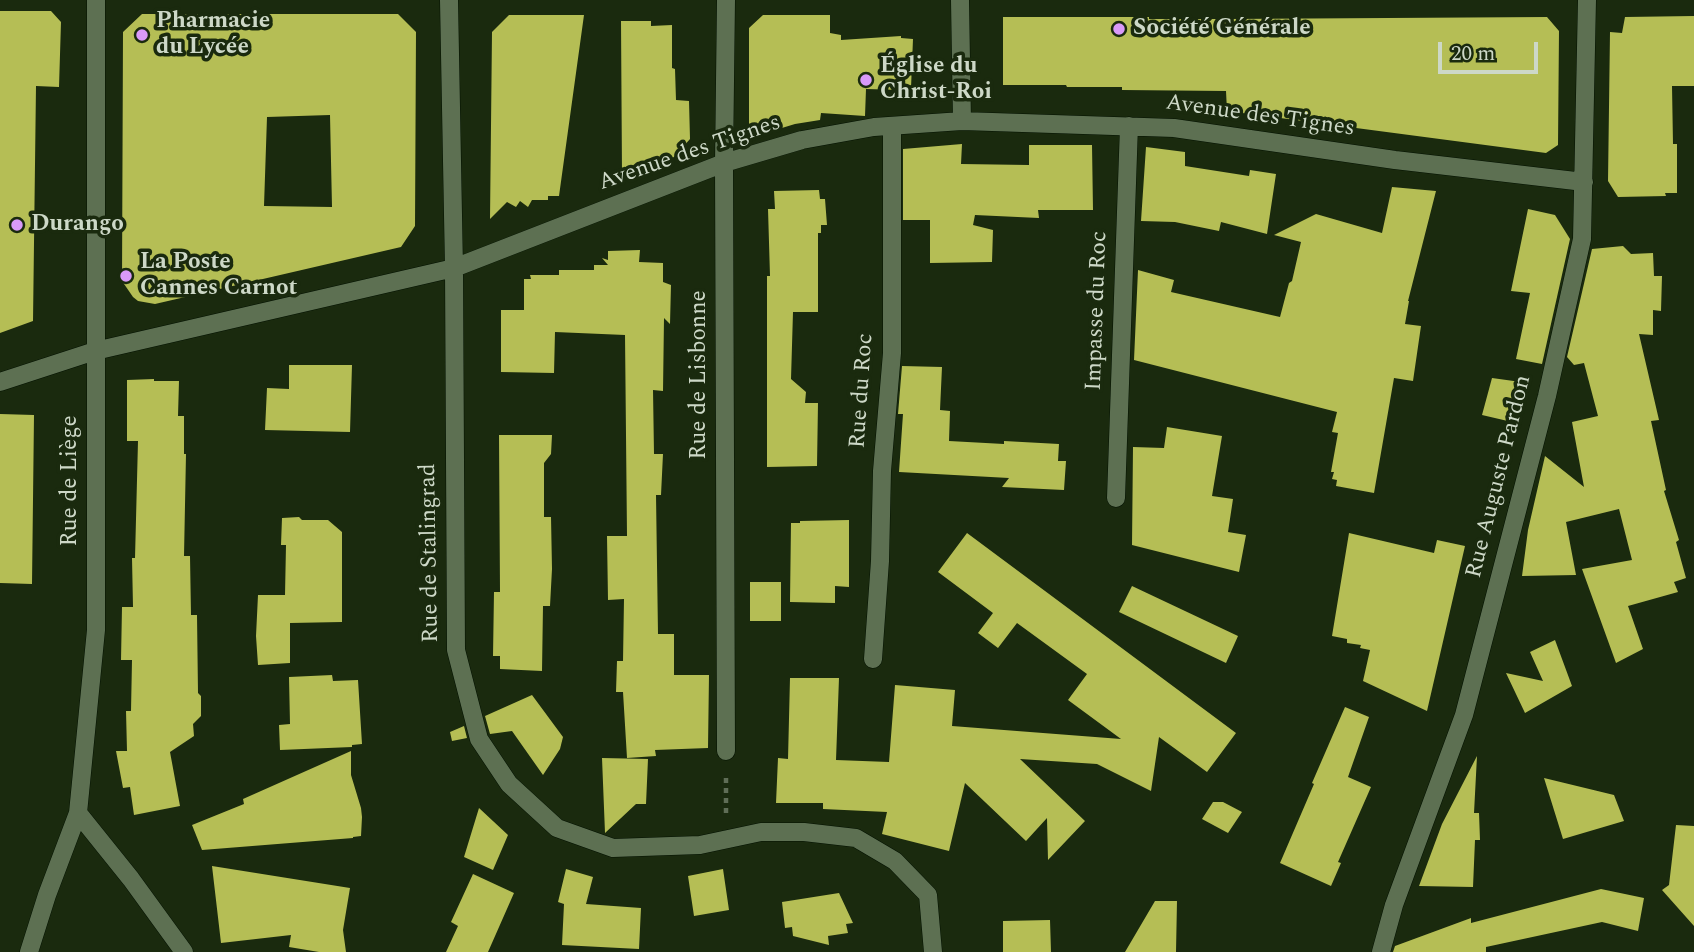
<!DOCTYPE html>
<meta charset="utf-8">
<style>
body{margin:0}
#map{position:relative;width:1694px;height:952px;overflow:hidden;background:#1a2a0e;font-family:Spectral,serif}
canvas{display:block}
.scale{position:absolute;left:1438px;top:42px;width:100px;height:32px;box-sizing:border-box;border:4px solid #cdd8c7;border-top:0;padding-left:9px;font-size:21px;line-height:24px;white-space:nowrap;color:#cdd8c7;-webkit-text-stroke:5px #1a2a0e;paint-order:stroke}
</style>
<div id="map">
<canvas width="1694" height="952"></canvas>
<div class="scale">20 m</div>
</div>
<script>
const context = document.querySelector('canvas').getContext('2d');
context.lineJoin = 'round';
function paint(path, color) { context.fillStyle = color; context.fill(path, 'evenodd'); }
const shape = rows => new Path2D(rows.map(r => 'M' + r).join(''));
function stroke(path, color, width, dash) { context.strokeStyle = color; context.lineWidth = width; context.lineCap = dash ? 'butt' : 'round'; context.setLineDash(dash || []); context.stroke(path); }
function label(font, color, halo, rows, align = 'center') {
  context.font = font + ' Spectral,serif'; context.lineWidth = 7; context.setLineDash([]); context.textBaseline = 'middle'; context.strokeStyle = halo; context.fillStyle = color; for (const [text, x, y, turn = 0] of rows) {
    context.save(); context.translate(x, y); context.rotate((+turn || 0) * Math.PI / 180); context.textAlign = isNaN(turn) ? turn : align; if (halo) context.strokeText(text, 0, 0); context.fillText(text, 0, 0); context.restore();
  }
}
paint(shape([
 [0,11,51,11,61,22,59,87,36,86,33,321,0,333],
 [142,14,398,14,416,32,415,226,401,247,155,304,138,301,133,297,122,281,123,32],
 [330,115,332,207,264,206,267,117],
 [509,15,584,15,559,196,548,196,548,200,532,200,528,207,520,201,516,207,507,202,490,219,492,32],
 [763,15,830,15,830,33,841,35,841,40,901,36,901,38,913,39,911,88,901,88,901,90,866,89,865,116,821,113,820,120,795,124,749,138,749,28],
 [1694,16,1694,86,1672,86,1673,144,1677,144,1677,193,1665,193,1666,196,1618,197,1608,181,1610,32,1622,33,1625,17],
 [1003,17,1149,17,1149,19,1228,19,1547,17,1559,31,1558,145,1546,153,1227,111,1226,91,1122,90,1122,87,1067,87,1066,85,1003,85],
 [621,21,651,21,651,26,672,25,672,68,675,69,676,100,689,101,690,139,674,157,622,175],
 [962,144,961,164,1029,165,1029,145,1092,145,1093,210,1038,210,1039,218,975,215,973,225,993,230,992,262,930,263,930,220,903,220,903,149],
 [1146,147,1185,152,1185,166,1249,176,1250,170,1276,174,1267,234,1221,222,1219,231,1175,222,1141,221],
 [1392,187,1436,191,1408,301,1409,301,1405,324,1421,326,1413,381,1394,378,1374,493,1336,486,1337,480,1332,479,1334,472,1331,472,1338,433,1332,432,1337,412,1134,360,1138,270,1174,280,1171,292,1280,317,1289,283,1292,281,1301,242,1274,235,1316,214,1382,233],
 [819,190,820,199,825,199,827,225,821,225,821,233,818,233,818,312,793,312,791,379,806,392,805,403,818,403,817,466,767,467,767,276,770,276,768,209,775,209,774,191],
 [1528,209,1555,215,1570,239,1542,364,1516,359,1530,293,1511,291],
 [1623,246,1631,254,1653,253,1654,276,1662,276,1661,311,1653,310,1653,335,1639,334,1659,420,1651,421,1666,490,1664,491,1679,540,1676,542,1686,578,1674,582,1678,592,1628,606,1643,649,1616,663,1582,569,1632,560,1619,509,1566,522,1576,575,1522,576,1528,530,1545,456,1584,487,1572,422,1598,416,1584,363,1574,365,1567,357,1592,249],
 [640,250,639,262,663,263,663,282,671,285,670,324,664,318,663,391,653,390,654,454,663,454,661,495,656,495,658,634,674,634,674,675,709,675,708,748,655,750,656,756,627,758,623,692,616,692,617,661,623,661,624,599,608,600,607,536,627,536,625,335,555,332,554,373,501,372,501,310,524,310,524,279,531,279,530,275,559,275,559,270,594,270,594,265,608,265,602,258,608,260,608,251],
 [289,365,352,365,350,432,265,430,267,388,289,389],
 [902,366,942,367,940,410,950,411,949,441,1004,444,1004,441,1059,444,1058,461,1066,461,1064,490,1002,487,1009,478,899,472,903,414,898,414],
 [1492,378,1521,382,1512,422,1482,415],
 [154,379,154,381,179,381,178,416,184,416,184,454,186,454,184,556,190,556,191,615,197,615,198,693,201,696,201,716,193,724,194,736,170,752,180,806,134,815,130,787,123,788,116,751,127,751,126,711,131,711,132,660,121,660,122,607,133,607,132,558,135,558,138,441,127,441,127,380],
 [0,414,34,415,32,584,0,583],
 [1167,427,1222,436,1212,496,1233,499,1228,532,1246,535,1239,572,1132,545,1133,447,1164,448],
 [499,435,552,435,551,454,544,463,544,517,551,517,552,569,550,606,543,606,542,671,500,669,500,656,493,656,494,592,500,592],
 [299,517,302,520,328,520,342,532,342,622,290,623,290,663,258,665,256,636,258,595,285,595,286,545,281,545,282,518],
 [849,520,849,587,835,586,835,603,790,602,791,523,800,523,800,521],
 [967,533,1236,733,1207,772,1159,737,1151,791,1097,764,1020,759,1085,821,1048,860,1047,818,1026,841,965,783,949,851,882,834,887,812,823,809,823,803,776,803,778,758,788,759,790,678,839,678,836,760,889,762,895,685,955,690,952,726,1121,739,1068,700,1087,674,1017,623,998,648,978,633,993,613,938,572],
 [1349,533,1434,553,1437,540,1465,546,1427,711,1363,681,1370,650,1360,648,1361,645,1347,643,1347,639,1332,636],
 [750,582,781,582,781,621,750,621],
 [1132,586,1238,636,1226,663,1119,612],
 [1555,640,1572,686,1525,713,1506,673,1543,681,1530,652],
 [332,675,333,681,358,680,362,744,352,745,352,747,280,750,279,725,290,724,289,677],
 [532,695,563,737,560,749,543,775,512,731,490,734,485,716],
 [1345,707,1369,717,1348,777,1371,787,1338,862,1341,863,1331,886,1280,863,1314,784,1312,783],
 [464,726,467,738,452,741,450,732],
 [351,751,351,775,361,808,362,817,361,836,353,837,353,838,202,850,192,825,244,804,243,799],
 [1477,756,1474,813,1479,813,1480,840,1475,840,1473,887,1419,886,1442,824],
 [602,758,648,759,646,804,636,804,605,833],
 [1544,778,1614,795,1624,821,1563,839],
 [1213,802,1223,802,1242,812,1228,833,1202,819],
 [479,808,508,835,493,870,464,857],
 [1676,825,1694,826,1694,926,1662,890,1669,885],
 [212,866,350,888,343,930,346,952,319,952,289,947,291,935,221,943],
 [566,869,593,877,586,904,641,908,639,949,562,945,564,904,558,902],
 [723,869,729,910,694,916,688,876],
 [473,874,514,893,488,952,446,952,458,926,451,922],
 [1601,889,1644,898,1638,931,1602,922,1486,947,1486,952,1393,952,1395,946,1471,918,1471,923],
 [839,893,853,923,846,924,848,933,828,936,829,945,793,936,792,927,785,928,782,902],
 [1155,901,1177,901,1176,952,1125,952],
 [1050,920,1051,952,1003,952,1003,921]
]), '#b5be55');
const minor = shape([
 [449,0,454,268,456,650,479,739,509,784,557,828,613,848,700,845,761,832,804,832,856,838,895,861,928,895,933,952],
 [960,0,962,121],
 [0,382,95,351,454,268,724,163,802,140,874,127,962,121,1174,128,1395,160,1584,182],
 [1116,498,1129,126],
 [873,659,880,561,882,471,892,353,892,126],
 [726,751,724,163,726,0],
 [78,813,131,879,184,952],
 [29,952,47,895,78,813,96,630,96,0],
 [1381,952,1394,905,1464,715,1547,396,1582,239,1587,0]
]);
stroke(minor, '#041200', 19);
stroke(shape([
 [726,813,726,776]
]), '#5f6d56', 4.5, [5, 5]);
stroke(minor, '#5d7052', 18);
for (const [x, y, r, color] of [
 [1119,29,7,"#d99af8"],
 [142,35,7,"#d99af8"],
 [866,80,7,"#d99af8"],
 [17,225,7,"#d99af8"],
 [126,276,7,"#d99af8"]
]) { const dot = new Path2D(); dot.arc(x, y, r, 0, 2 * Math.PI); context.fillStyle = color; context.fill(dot); stroke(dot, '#1a2a0e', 2.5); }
label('bold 23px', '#cdd8c7', '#1a2a0e', [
 ["Pharmacie",156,22],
 ["du Lycée",156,48],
 ["Société Générale",1133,29],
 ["Église du",880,67],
 ["Christ-Roi",880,93],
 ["Durango",31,225],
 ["La Poste",140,263],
 ["Cannes Carnot",140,289]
], 'left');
label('23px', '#cdd8c7', '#1a2a0e', [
 ["Avenue des Tignes",1260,117,8],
 ["Avenue des Tignes",690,154,-19],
 ["Impasse du Roc",1098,311,-88],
 ["Rue de Lisbonne",700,375,-90],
 ["Rue du Roc",863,391,-86],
 ["Rue Auguste Pardon",1500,477,-76],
 ["Rue de Liège",71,481,-90],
 ["Rue de Stalingrad",431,553,-91]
]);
</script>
